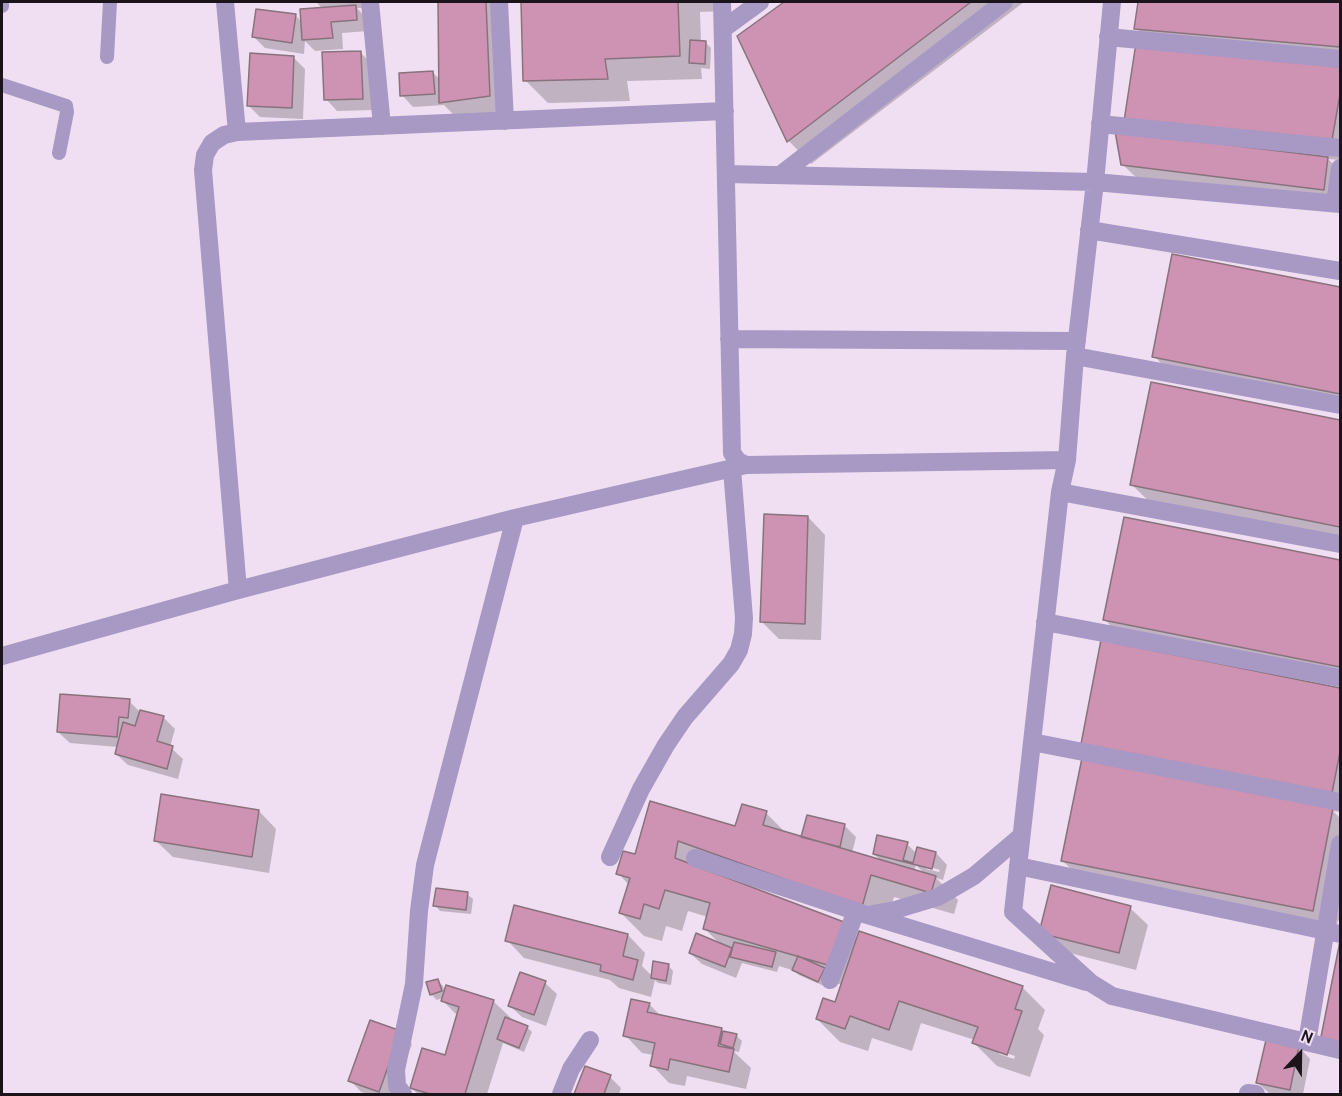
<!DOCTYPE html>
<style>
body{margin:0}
#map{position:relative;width:1342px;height:1096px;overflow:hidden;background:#f0dff2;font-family:Cabin,sans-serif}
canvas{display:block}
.frame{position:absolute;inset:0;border:3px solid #1b151b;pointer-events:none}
.north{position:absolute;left:1270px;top:1024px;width:60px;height:60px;-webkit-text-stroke:4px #f0dff2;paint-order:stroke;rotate:22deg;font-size:16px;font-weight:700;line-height:24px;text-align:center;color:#1b151b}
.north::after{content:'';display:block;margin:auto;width:21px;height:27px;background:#1b151b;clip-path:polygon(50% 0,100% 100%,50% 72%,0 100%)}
</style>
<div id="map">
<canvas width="1342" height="1096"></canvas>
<div class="frame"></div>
<div class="north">N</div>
</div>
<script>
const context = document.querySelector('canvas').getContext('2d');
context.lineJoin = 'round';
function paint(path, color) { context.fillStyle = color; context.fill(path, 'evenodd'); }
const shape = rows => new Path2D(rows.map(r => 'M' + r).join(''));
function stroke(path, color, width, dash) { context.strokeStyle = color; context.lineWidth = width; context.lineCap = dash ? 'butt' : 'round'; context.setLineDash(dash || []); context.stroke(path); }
paint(shape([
 [316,2,365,2,365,8,357,8,367,19,368,31,342,33,343,49,315,51,305,41,304,54,265,48,254,37,296,16,302,22,323,9],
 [439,2,502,2,506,113,458,119,444,105,413,107,402,95,433,73,441,80],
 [523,2,723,2,723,11,700,12,701,42,706,43,711,48,710,69,701,68,702,79,627,81,630,101,548,103,525,80],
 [787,2,1024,2,811,164,789,141,739,36],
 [1140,2,1340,2,1340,160,1328,159,1340,171,1340,206,1140,181,1122,164,1140,136,1154,47,1136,28],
 [360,52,372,64,374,110,337,111,326,99],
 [293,57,305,69,303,119,260,117,249,106],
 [1174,256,1340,289,1340,412,1177,379,1154,356],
 [1152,384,1340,421,1340,544,1155,507,1132,485],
 [808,517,825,535,821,640,779,639,761,621],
 [1125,519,1340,562,1340,685,1128,643,1105,620],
 [1102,642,1340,689,1340,812,1333,811,1340,818,1340,922,1338,920,1335,933,1086,884,1063,861,1083,760],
 [129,701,139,711,164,718,175,729,170,747,183,759,178,779,128,765,116,754,118,747,70,743,58,732],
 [651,803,736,828,766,813,787,834,803,838,845,826,856,837,852,853,882,862,874,854,907,844,917,854,936,853,947,865,943,880,936,878,958,900,954,914,894,897,885,929,699,869,843,923,858,938,1022,987,1045,1010,1038,1029,1044,1035,1030,1077,997,1066,974,1043,975,1040,921,1023,912,1051,872,1038,868,1051,840,1042,817,1019,836,1004,843,985,826,980,824,986,799,975,795,971,779,966,777,972,742,963,736,978,702,964,690,953,721,945,704,928,708,917,688,911,682,931,666,926,662,941,644,936,621,913,629,885,618,873,636,856],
 [916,865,925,874,914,871],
 [926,866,940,870,939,872,926,869],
 [999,1051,1015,1056,1014,1059,999,1054],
 [259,811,276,829,269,873,173,857,155,840],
 [467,894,473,899,471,914,440,911,435,905],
 [1130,908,1148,925,1136,970,1058,950,1041,932],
 [628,935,645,953,642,966,652,976,668,965,673,971,671,985,658,983,655,980,651,997,619,988,610,980,524,958,507,940],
 [1340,949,1340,1060,1322,1041],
 [437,980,443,986,445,993,493,1001,511,1018,510,1020,527,1027,532,1032,524,1052,503,1043,487,1094,418,1094,411,1088,446,1057,458,1016,443,1001,444,997,437,1000,431,994],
 [545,983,557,994,546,1026,522,1017,510,1006],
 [649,1004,661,1016,721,1030,724,1033,736,1035,742,1041,739,1052,733,1051,751,1068,746,1089,687,1076,685,1086,669,1083,652,1065,654,1055,642,1053,625,1035],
 [400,1032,412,1044,394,1094,369,1094,361,1092,350,1080],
 [1299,1047,1310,1059,1303,1094,1270,1094,1258,1083],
 [586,1068,610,1077,621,1088,619,1094,576,1094]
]), '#0003');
const building = shape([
 [438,2,486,2,490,96,439,103,438,2],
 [521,2,678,2,680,56,605,59,608,79,523,81,521,2],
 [784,2,971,2,787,142,737,36,784,2],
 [1138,2,1340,2,1340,47,1134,29,1138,2],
 [356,5,357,20,331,22,333,38,302,40,300,9,356,5],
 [256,9,296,14,292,43,252,37,256,9],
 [690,40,706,41,705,64,689,63,690,40],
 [1136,43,1340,67,1340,94,1332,140,1124,121,1136,43],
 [361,51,363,99,324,100,322,52,361,51],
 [250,53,294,56,292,108,247,106,250,53],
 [433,71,435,94,400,96,399,73,433,71],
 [1115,131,1328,157,1324,190,1121,165,1115,131],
 [1172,254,1340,287,1340,394,1152,357,1172,254],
 [1151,382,1340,420,1340,527,1130,485,1151,382],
 [764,514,808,516,805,624,760,622,764,514],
 [1124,517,1340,560,1340,667,1103,620,1124,517],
 [1101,640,1340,688,1340,752,1332,793,1081,744,1101,640],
 [60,694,130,699,128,718,119,717,117,737,57,732,60,694],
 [140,710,164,716,157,741,173,746,167,769,115,754,123,722,135,726,140,710],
 [1082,758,1333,808,1313,911,1061,861,1082,758],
 [161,794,259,810,252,857,154,841,161,794],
 [650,801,735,826,742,804,767,811,763,825,936,876,931,893,871,875,862,907,678,841,675,858,844,922,831,966,703,929,710,903,665,890,659,909,644,904,640,919,619,913,630,878,616,874,623,851,635,854,650,801],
 [807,815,845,824,840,847,801,837,807,815],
 [877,835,908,842,903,860,913,863,917,847,936,852,932,869,873,854,877,835],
 [1051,885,1131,906,1119,953,1039,933,1051,885],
 [436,888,468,892,466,910,433,906,436,888],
 [514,905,628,934,623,956,638,960,633,980,600,971,601,965,505,941,514,905],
 [859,931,1023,986,1015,1009,1022,1011,1007,1055,972,1043,978,1027,899,1001,889,1030,850,1016,845,1029,816,1019,823,998,835,1002,859,931],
 [696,933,732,948,725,967,689,953,696,933],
 [1340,941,1340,1046,1320,1042,1340,941],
 [734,942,776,952,772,967,730,957,734,942],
 [798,956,825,968,818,982,792,970,798,956],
 [653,961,669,964,666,981,651,978,653,961],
 [520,972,546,981,534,1015,508,1006,520,972],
 [438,979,442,991,430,995,426,982,438,979],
 [446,985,494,1000,465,1094,430,1094,410,1088,422,1048,445,1055,459,1007,441,1001,446,985],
 [631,999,650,1003,647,1012,722,1028,718,1046,734,1049,729,1072,670,1059,668,1070,650,1066,655,1043,623,1036,631,999],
 [505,1017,528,1026,519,1048,497,1039,505,1017],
 [370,1020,401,1031,379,1092,348,1081,370,1020],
 [723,1031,737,1034,733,1048,720,1044,723,1031],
 [1266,1040,1299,1046,1290,1090,1256,1083,1266,1040],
 [585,1066,611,1075,604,1094,574,1094,585,1066]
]);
paint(building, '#ce92b2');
stroke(building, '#88727d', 1.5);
stroke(shape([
 [2,6,2,2],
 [107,57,110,2],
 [2,85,66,106,67,112,59,153]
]), '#a798c4', 14);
stroke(shape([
 [225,2,237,132],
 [370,2,382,126],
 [499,2,505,121],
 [722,2,732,453,738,461,746,465,1067,460],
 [1112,2,1095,182,1075,356,1067,460,1060,492,1013,912,1091,983,1112,996,1340,1050],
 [723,29,760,2],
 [1108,37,1340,59],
 [1100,124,1340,148],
 [726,174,1095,182,1340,204],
 [780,175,1004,2],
 [1335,203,1340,168],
 [1089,230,1340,271],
 [729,339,1077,341],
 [1075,356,1340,405],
 [1060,492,1340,544],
 [238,590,203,170,205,155,212,143,224,135,237,132,725,111],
 [1045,622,1340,678],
 [2,656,238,590,515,518,746,465],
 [1032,742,1340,802],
 [610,857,641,789,666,745,685,717,731,664,739,650,743,634,744,618,732,469],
 [695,858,867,915,1086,982],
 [1018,866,1340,934],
 [872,914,895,910,938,897,974,876,1021,836],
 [830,980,856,911],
 [1307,1042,1340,844],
 [1248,1093,1256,1094],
 [403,1094,397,1086,396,1070,414,984,419,911,425,865,515,518],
 [561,1094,571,1069,590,1040]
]), '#a798c4', 18);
</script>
